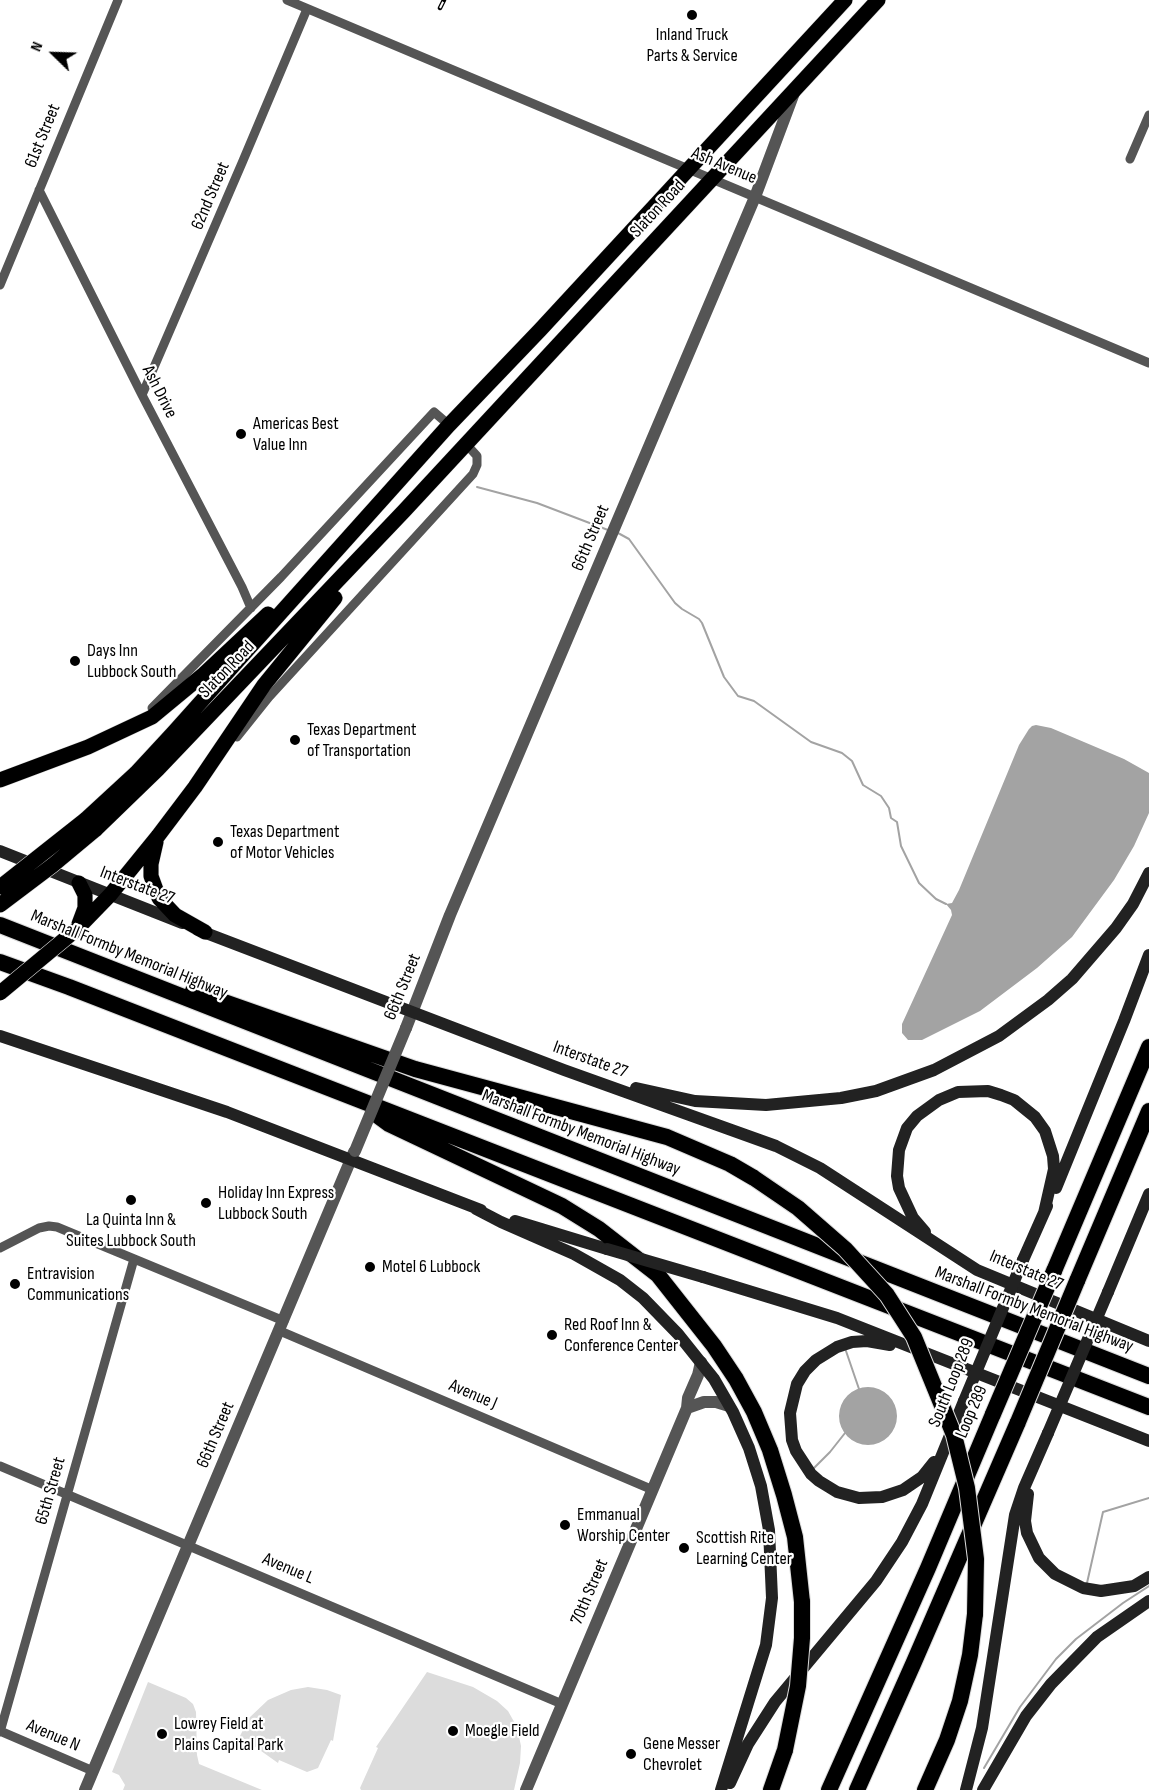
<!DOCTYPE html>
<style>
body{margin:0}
#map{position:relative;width:1149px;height:1790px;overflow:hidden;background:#fff;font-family:"Sofia Sans Condensed",sans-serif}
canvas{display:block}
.north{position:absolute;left:24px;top:24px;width:60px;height:60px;-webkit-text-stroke:4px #fff;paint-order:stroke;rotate:293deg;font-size:16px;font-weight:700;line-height:24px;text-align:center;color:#000}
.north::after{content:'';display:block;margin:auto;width:21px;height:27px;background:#000;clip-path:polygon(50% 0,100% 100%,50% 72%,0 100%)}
</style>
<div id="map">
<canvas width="1149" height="1790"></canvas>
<div class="north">N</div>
</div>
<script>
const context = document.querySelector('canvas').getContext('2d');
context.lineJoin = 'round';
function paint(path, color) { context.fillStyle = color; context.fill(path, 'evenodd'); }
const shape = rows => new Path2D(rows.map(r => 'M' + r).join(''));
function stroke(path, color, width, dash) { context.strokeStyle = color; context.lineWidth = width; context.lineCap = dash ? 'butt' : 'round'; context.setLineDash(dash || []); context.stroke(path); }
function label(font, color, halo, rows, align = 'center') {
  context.font = font + ' "Sofia Sans Condensed",sans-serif'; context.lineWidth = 4.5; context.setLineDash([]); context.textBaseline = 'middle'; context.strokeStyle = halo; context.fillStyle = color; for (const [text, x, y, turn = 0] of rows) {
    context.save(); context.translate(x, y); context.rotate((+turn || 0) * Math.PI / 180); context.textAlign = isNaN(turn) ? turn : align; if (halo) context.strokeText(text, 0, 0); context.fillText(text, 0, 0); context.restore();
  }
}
paint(shape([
 [427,1672,473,1687,497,1701,508,1711,517,1727,521,1746,520,1763,514,1790,361,1790,360,1788,378,1748,376,1747],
 [148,1682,186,1698,193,1704,196,1712,197,1755,199,1764,262,1790,123,1790,125,1785,119,1775,112,1772],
 [308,1687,327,1690,341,1695,333,1741,331,1740,318,1768,307,1772,279,1760,278,1763,240,1736,249,1718,268,1700,291,1690]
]), '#dcdcdc');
paint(shape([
 [1036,725,1051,728,1124,759,1149,773,1149,813,1134,846,1114,880,1072,937,1037,968,980,1011,922,1040,908,1040,902,1033,902,1024,952,915,951,910,946,904,952,903,959,890,1019,745,1029,729,1032,726],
 '839 1416a29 29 0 1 1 58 0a29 29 0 1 1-58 0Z'
]), '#a3a3a3');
stroke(shape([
 [477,487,537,503,608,530],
 [618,533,629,539,675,603,682,609,699,619,702,623,724,677,738,696,754,701,811,742,842,753,852,761,863,785,881,796,889,808,891,818,897,822,901,846,919,883,936,899,946,904],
 [846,1351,859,1389],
 [814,1468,830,1452,845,1433],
 [1087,1583,1103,1512,1149,1498],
 [984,1768,1020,1707,1056,1659,1076,1639,1123,1603,1149,1586]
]), '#a3a3a3', 2);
const trunk = shape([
 [0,780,88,747,152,717,204,674,268,614],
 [85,820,136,773,173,733,449,425,540,330,845,0],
 [95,830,158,769,404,511,878,0],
 [156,842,151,864,151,876,159,898,175,915,205,932],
 [79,883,85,895,85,908,79,924],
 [77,929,110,895,158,836,195,787,264,685,335,598]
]);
const motorway = shape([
 [0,925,1149,1376],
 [0,962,69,987,1149,1407],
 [193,991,415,1069,667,1137,730,1164,754,1178],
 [374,1113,389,1124,562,1206,599,1229,658,1275,714,1346,736,1379,754,1412,770,1450,784,1495,795,1537,802,1602],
 [1054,1271,1149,1047],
 [1077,1281,1149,1111],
 [771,1790,785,1750],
 [829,1790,928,1568,993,1414],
 [857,1790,914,1662,1018,1422],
 [925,1790,947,1740,960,1701,970,1655,975,1614]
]);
stroke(trunk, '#dbdbdb', 16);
stroke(motorway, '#dbdbdb', 18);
stroke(shape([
 [287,0,1149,363],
 [1130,159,1149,115],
 [39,190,142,395,242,587,251,608],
 [0,285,118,0],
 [142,395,242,163,307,9],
 [152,708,281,577,434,412,449,425],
 [237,737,269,697,473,474,477,465,477,456,467,445],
 [0,1248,39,1228,49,1226,57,1227,284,1321],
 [280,1331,653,1490],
 [0,1466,562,1704],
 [0,1731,93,1771],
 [0,1732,134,1259]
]), '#555', 9);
stroke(shape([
 [406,1028,450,915,755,197,794,93],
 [687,1408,704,1402,716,1402,729,1406],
 [85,1790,354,1152],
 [526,1790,687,1408,688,1398,698,1375,701,1362]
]), '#555', 12);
stroke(shape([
 [0,851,182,923],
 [198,930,564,1070,776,1146,820,1168,977,1270,1149,1341],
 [0,1036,227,1112,481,1210],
 [636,1088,695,1101,766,1105,841,1098,876,1091,934,1070,999,1036,1048,1000,1072,979,1116,928,1133,904,1149,873],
 [1056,1188,1124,1021,1149,955],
 [476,1209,501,1222,574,1254,620,1280,643,1298,678,1334,714,1379,733,1412,749,1448,761,1486,769,1530,772,1598,766,1645,721,1790],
 [515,1221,607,1249],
 [925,1232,913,1218,899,1188,897,1176,899,1150,907,1128,917,1116,939,1100,958,1092,988,1091,1001,1095,1014,1100,1035,1117,1045,1131,1053,1156,1054,1169,1044,1213],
 [1023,1260,1047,1206],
 [703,1277,837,1318,1149,1441],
 [1108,1292,1149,1194],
 [890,1345,867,1341,852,1342,837,1347,816,1360,805,1371,797,1384,790,1413,792,1440,796,1451,811,1474,819,1481,837,1492,859,1498,882,1497,903,1490,922,1477,934,1462],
 [1028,1494,1025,1521,1027,1533,1039,1558,1055,1574,1083,1588,1101,1591,1134,1586,1149,1577],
 [730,1783,748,1744,775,1702,876,1581,902,1542,922,1504,964,1401],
 [966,1790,982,1728,1015,1515,1024,1488,1048,1433],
 [983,1790,1026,1716,1051,1684,1097,1637,1149,1601]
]), '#222', 12);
stroke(trunk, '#000', 15);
stroke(motorway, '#000', 16);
const rail = shape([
 [440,8,444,0]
]);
stroke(rail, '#000', 4.5);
stroke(rail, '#fff', 2, [7]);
const trunkBridge = shape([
 [0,887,85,820],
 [0,905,53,865,95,830],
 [0,993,77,929]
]);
const motorwayBridge = shape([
 [754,1178,798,1208,845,1249,887,1295,914,1337,954,1435,967,1488,976,1559,975,1614],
 [993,1414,1054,1271],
 [1018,1422,1077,1281],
 [785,1750,798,1686,802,1638,802,1602]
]);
stroke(trunkBridge, '#dbdbdb', 16, []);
stroke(motorwayBridge, '#dbdbdb', 18, []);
stroke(shape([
 [355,1151,406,1028]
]), '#555', 12);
stroke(shape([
 [607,1249,703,1277],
 [964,1401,1023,1260],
 [1048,1433,1108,1292]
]), '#222', 12);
stroke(trunkBridge, '#000', 15);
stroke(motorwayBridge, '#000', 16);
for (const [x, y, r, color] of [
 [692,15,6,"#000"],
 [241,434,6,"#000"],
 [75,661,6,"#000"],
 [295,740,6,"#000"],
 [218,842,6,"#000"],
 [131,1200,6,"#000"],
 [206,1203,6,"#000"],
 [370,1267,6,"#000"],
 [15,1284,6,"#000"],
 [552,1335,6,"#000"],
 [565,1525,6,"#000"],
 [684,1548,6,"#000"],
 [453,1731,6,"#000"],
 [162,1734,6,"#000"],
 [631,1754,6,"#000"]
]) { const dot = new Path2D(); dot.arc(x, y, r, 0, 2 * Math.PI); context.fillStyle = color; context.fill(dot); stroke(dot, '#fff', 2); }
label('18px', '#000', '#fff', [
 ["Inland Truck",692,35,"center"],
 ["Parts & Service",692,56,"center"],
 ["Americas Best",253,424],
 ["Value Inn",253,445],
 ["Days Inn",87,651],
 ["Lubbock South",87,672],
 ["Texas Department",307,730],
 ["of Transportation",307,751],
 ["Texas Department",230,832],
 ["of Motor Vehicles",230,853],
 ["Holiday Inn Express",218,1193],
 ["Lubbock South",218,1214],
 ["La Quinta Inn &",131,1220,"center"],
 ["Suites Lubbock South",131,1241,"center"],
 ["Motel 6 Lubbock",382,1267],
 ["Entravision",27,1274],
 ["Communications",27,1295],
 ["Red Roof Inn &",564,1325],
 ["Conference Center",564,1346],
 ["Emmanual",577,1515],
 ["Worship Center",577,1536],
 ["Scottish Rite",696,1538],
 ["Learning Center",696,1559],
 ["Lowrey Field at",174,1724],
 ["Plains Capital Park",174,1745],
 ["Moegle Field",465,1731],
 ["Gene Messer",643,1744],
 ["Chevrolet",643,1765]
], 'left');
label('18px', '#000', '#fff', [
 ["61st Street",43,136,-68],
 ["Ash Avenue",724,166,23],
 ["62nd Street",211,196,-67],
 ["Slaton Road",658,209,-47],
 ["Ash Drive",159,392,63],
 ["66th Street",591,538,-67],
 ["Slaton Road",227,670,-46],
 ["Interstate 27",137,886,21],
 ["Marshall Formby Memorial Highway",129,955,22],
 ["66th Street",403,987,-68],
 ["Interstate 27",590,1060,20],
 ["Marshall Formby Memorial Highway",581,1133,21],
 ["Interstate 27",1026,1271,23],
 ["Marshall Formby Memorial Highway",1034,1310,21],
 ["South Loop 289",952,1383,-68],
 ["Avenue J",473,1395,23],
 ["Loop 289",972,1412,-67],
 ["66th Street",216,1435,-67],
 ["65th Street",51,1491,-74],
 ["Avenue L",288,1569,23],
 ["70th Street",590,1592,-67],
 ["Avenue N",53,1736,23]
]);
</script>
